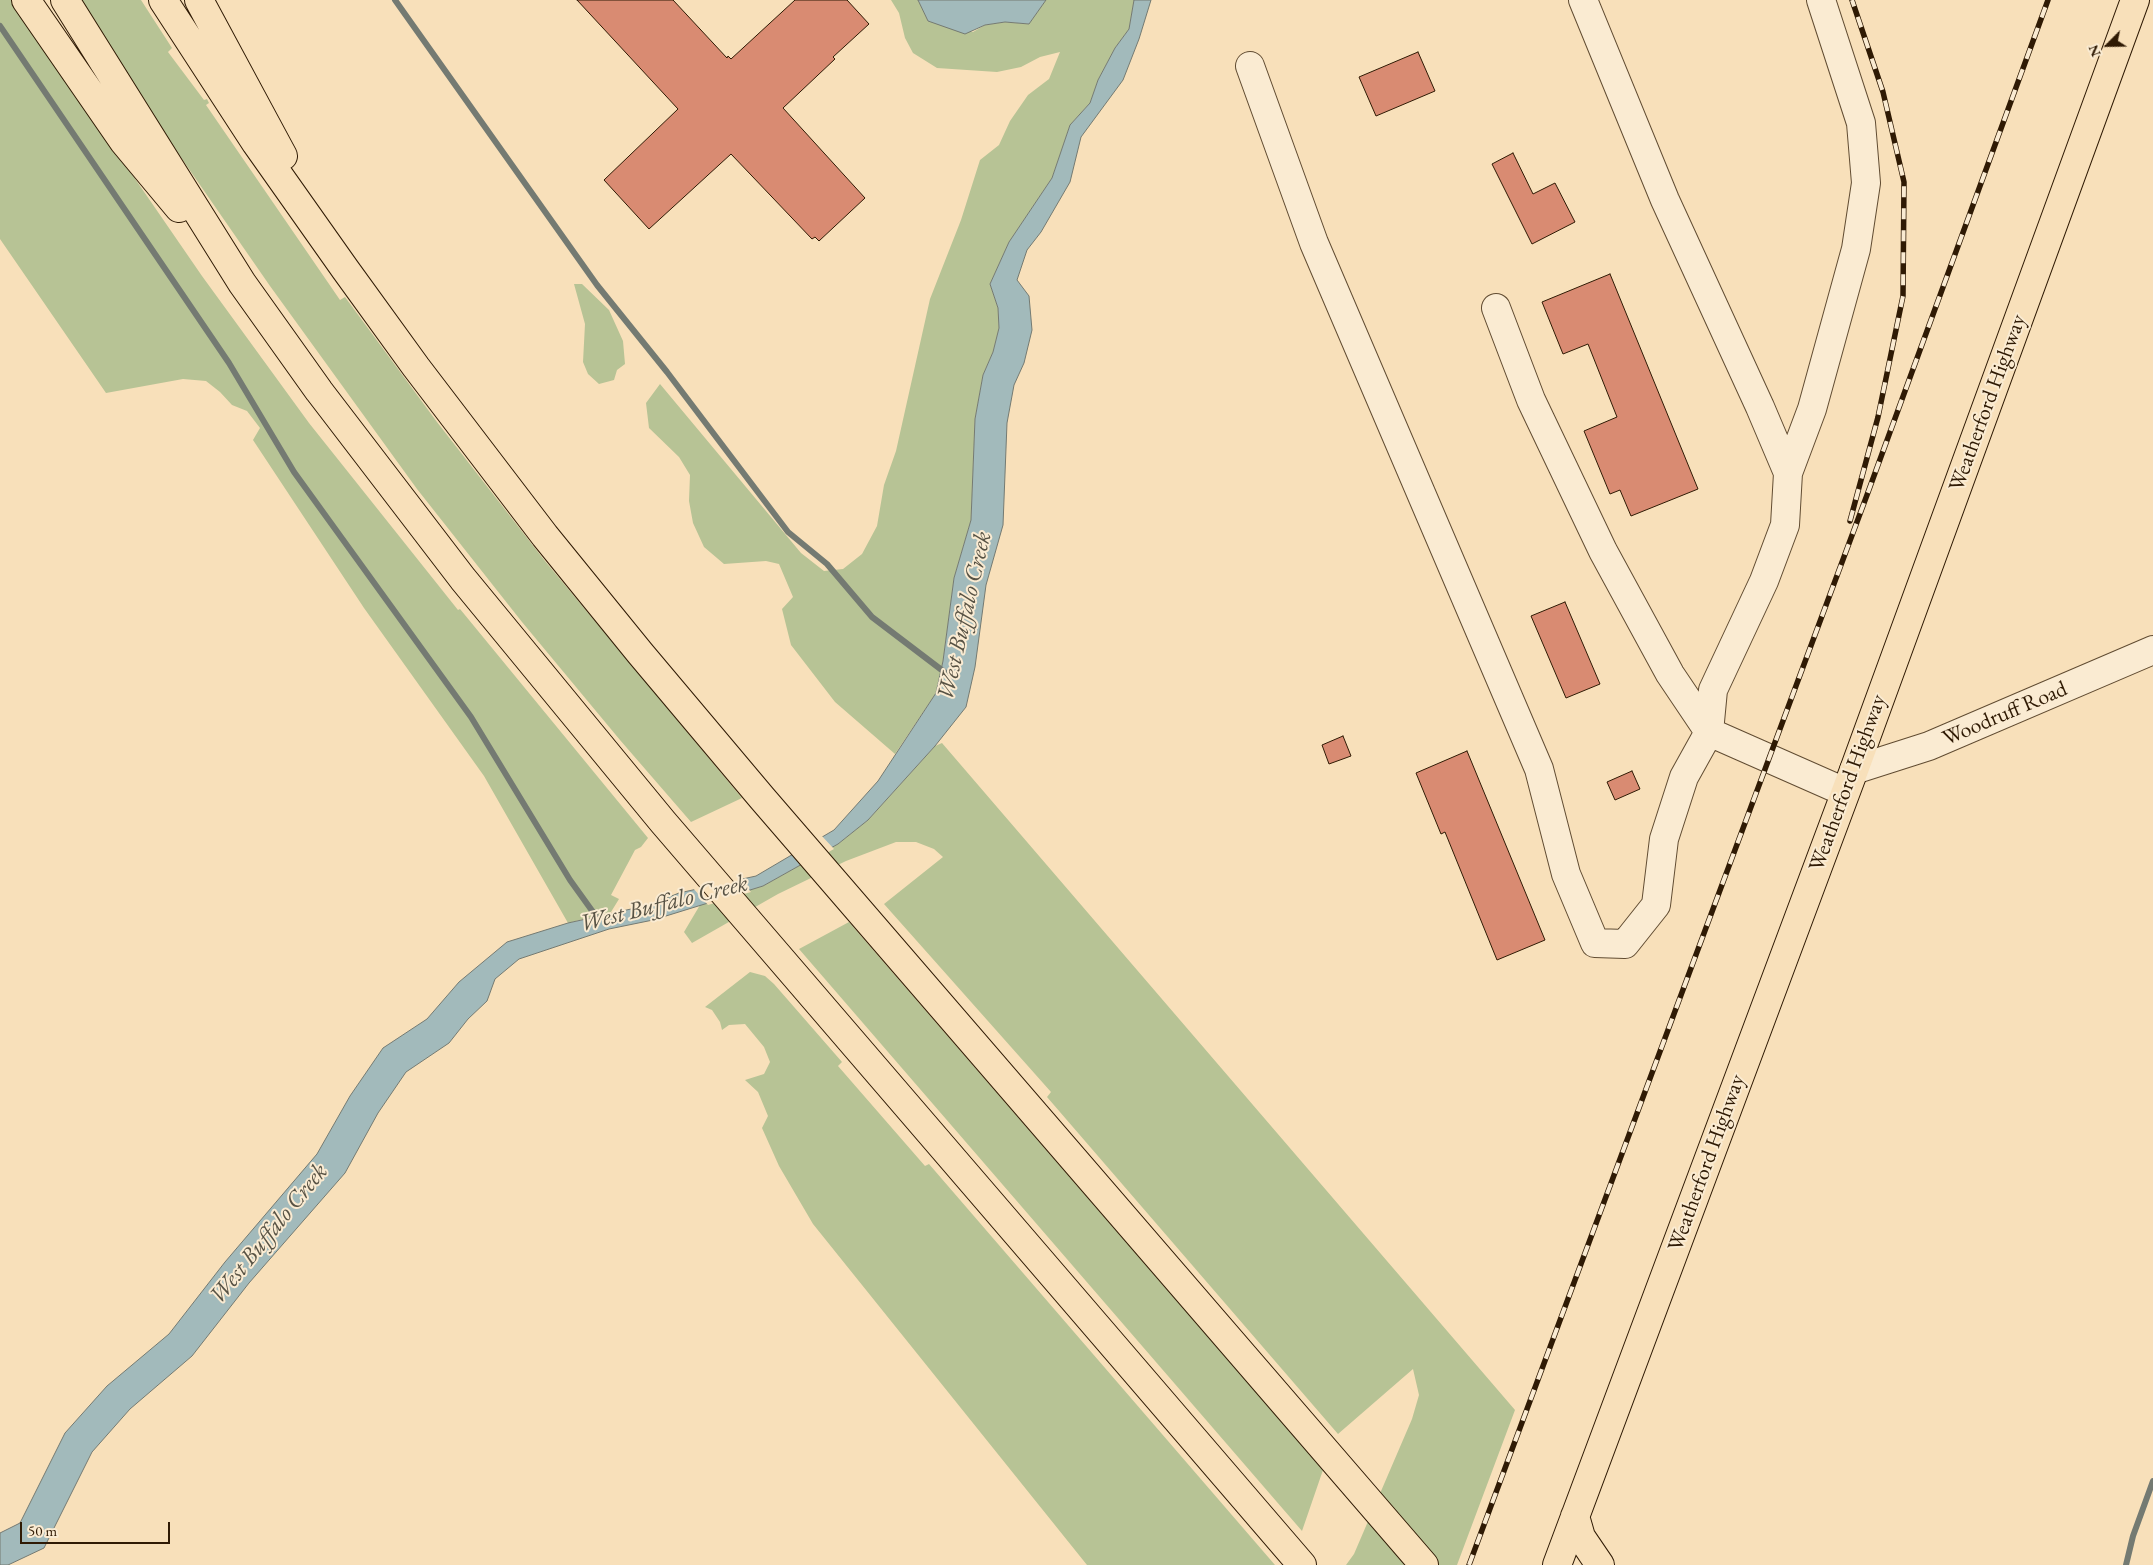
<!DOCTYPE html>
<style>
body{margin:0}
#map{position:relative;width:2153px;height:1565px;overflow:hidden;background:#f8e0ba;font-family:"EB Garamond",serif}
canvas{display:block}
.north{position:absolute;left:2083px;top:20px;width:50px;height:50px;-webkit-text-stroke:4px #faebd2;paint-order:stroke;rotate:247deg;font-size:14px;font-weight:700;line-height:20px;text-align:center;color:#2f1a04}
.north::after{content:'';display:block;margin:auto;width:18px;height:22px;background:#2f1a04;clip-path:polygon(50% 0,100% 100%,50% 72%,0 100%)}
.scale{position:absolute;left:20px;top:1522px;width:150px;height:22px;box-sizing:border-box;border:2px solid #2f1a04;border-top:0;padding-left:6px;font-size:15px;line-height:18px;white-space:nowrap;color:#2f1a04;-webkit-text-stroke:4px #faebd2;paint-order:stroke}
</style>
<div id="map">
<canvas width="2153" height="1565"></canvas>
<div class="north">N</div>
<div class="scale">50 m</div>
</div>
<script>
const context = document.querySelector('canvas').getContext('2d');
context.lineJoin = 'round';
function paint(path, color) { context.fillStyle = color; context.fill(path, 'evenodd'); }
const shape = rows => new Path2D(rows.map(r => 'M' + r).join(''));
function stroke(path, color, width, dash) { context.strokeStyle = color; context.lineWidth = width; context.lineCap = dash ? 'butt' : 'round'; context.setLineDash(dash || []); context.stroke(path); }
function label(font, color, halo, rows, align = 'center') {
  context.font = font + ' "EB Garamond",serif'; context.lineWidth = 4; context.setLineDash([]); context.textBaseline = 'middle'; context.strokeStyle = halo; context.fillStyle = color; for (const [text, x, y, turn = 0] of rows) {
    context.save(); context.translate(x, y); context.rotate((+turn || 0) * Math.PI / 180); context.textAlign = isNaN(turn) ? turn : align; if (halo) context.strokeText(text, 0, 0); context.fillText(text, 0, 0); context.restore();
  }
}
paint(shape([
 [0,0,12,0,202,276,309,423,458,610,460,609,648,838,641,847,635,850,611,895,619,899,611,912,568,923,484,776,364,608,253,440,260,428,247,411,232,405,220,392,206,381,183,379,106,393,0,239],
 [77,0,141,0,172,48,168,52,204,100,207,99,209,103,206,105,340,300,345,297,437,422,545,561,742,798,691,822,620,740,522,622,417,489,270,286,182,159],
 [891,0,918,0,928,21,973,32,985,25,1005,22,1029,24,1046,0,1134,0,1129,29,1115,48,1098,80,1090,103,1070,125,1052,178,1009,242,990,284,998,308,999,328,993,352,983,375,975,419,971,520,954,578,943,661,936,693,895,754,835,702,791,645,782,609,793,597,779,564,766,561,724,564,704,547,693,523,689,501,690,475,679,457,649,428,646,403,660,384,801,553,824,571,843,569,862,554,877,526,884,485,896,451,930,299,961,220,980,160,999,145,1010,121,1028,95,1049,79,1060,52,1040,57,1021,67,997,72,937,68,913,53,905,38,899,13],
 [574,284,582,284,609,310,623,341,625,364,617,370,614,380,599,384,588,374,583,362,585,324],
 [942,743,1515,1410,1457,1565,1346,1565,1354,1554,1412,1419,1419,1395,1413,1369,1338,1434,1047,1097,1051,1092,884,904,943,857,934,849,916,842,896,842,846,861,778,894,692,943,684,932,700,905,763,886,838,844,868,820,935,746],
 [849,922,1323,1470,1302,1531,799,949],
 [750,972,765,976,774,984,842,1062,838,1066,925,1166,929,1164,1275,1565,1087,1565,813,1224,779,1166,762,1128,768,1116,758,1092,745,1080,764,1074,770,1062,764,1047,745,1024,729,1025,722,1030,720,1022,712,1010,705,1007]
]), '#b7c395');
const water = shape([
 [918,0,1046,0,1029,24,1005,22,985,25,965,34,928,21,918,0],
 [1134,0,1151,0,1139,39,1123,80,1081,137,1070,182,1041,232,1027,250,1017,280,1029,296,1032,330,1024,363,1014,385,1007,423,1003,525,986,585,975,667,966,707,935,746,868,820,838,844,763,886,653,920,609,929,519,959,495,979,487,1001,468,1019,449,1043,406,1072,378,1113,345,1173,249,1283,192,1356,130,1409,92,1452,44,1548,8,1565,0,1565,0,1533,20,1523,65,1433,107,1386,169,1334,225,1262,317,1154,350,1096,383,1048,427,1019,459,982,507,942,568,923,649,905,679,893,756,876,834,830,878,781,936,693,943,661,954,578,971,520,975,419,983,375,993,352,999,328,998,308,990,284,1009,242,1052,178,1070,125,1090,103,1098,80,1115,48,1129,29,1134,0]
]);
paint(water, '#a2babb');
stroke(water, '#747a72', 1);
paint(shape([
 [821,835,834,849,802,867,790,853],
 [738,877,751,892,708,905,692,887]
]), '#f8e0ba');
stroke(shape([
 [395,0,597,285,667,372,788,532,827,564,872,617,947,674],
 [0,26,229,363,294,472,471,717,570,880,598,919],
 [2126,1565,2133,1536,2153,1481]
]), '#747a72', 6);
const building = shape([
 [577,0,673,0,727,58,728,56,731,59,795,0,847,0,869,24,833,57,835,59,783,108,865,198,819,241,815,237,812,239,731,154,649,229,604,180,678,109,577,0],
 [1418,52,1435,91,1376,116,1359,77,1418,52],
 [1513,153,1533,194,1555,183,1575,222,1532,244,1492,164,1513,153],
 [1610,274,1698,489,1631,516,1620,490,1610,494,1584,431,1617,417,1588,344,1563,354,1542,302,1610,274],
 [1565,602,1600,684,1566,698,1531,616,1565,602],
 [1343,736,1351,756,1329,764,1322,745,1343,736],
 [1467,751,1545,940,1497,960,1445,832,1441,834,1416,773,1467,751],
 [1632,771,1640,789,1615,800,1607,782,1632,771]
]);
paint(building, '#d98b72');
stroke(building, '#2f1a04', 1);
const minor = shape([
 [1583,0,1665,200,1760,407,1788,473,1785,525,1764,581,1713,690,1709,732],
 [1250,66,1314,243,1539,769,1566,874,1595,943,1625,944,1656,905,1664,839,1684,777,1709,732,1845,792],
 [1496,308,1531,400,1603,551,1670,674,1709,732],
 [1788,473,1812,409,1856,249,1866,183,1861,123,1821,0],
 [1854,770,1929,746,2153,650]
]);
const major = shape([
 [1575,1516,1581,1537,1600,1565],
 [1557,1565,1854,770,2135,0]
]);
const highway = shape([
 [26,0,124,142,179,208],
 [65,0,242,283,319,391,463,579,663,822,1302,1565],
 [163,0,256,143,345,269,416,367,545,536,640,653,762,798,1424,1565],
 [199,0,283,156]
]);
stroke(minor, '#614c32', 30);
stroke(major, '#2f1a04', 30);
stroke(highway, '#2f1a04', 30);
stroke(minor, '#faebd2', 28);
stroke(major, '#f8e0ba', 28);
stroke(highway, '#f8e0ba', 28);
const rail = shape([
 [1850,521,1878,417,1903,296,1904,182,1883,92,1852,0],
 [1469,1565,1867,495,2048,0]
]);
stroke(rail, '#2f1a04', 5.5);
stroke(rail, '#faebd2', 4, [11]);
label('22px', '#2f1a04', '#faebd2', [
 ["Weatherford Highway",1988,403,-70],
 ["Woodruff Road",2005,714,-23],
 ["Weatherford Highway",1848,783,-70],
 ["Weatherford Highway",1707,1163,-70]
]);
label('italic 24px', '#575244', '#faebd2', [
 ["West Buffalo Creek",965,616,-77],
 ["West Buffalo Creek",664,904,-14],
 ["West Buffalo Creek",269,1234,-51]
]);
</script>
